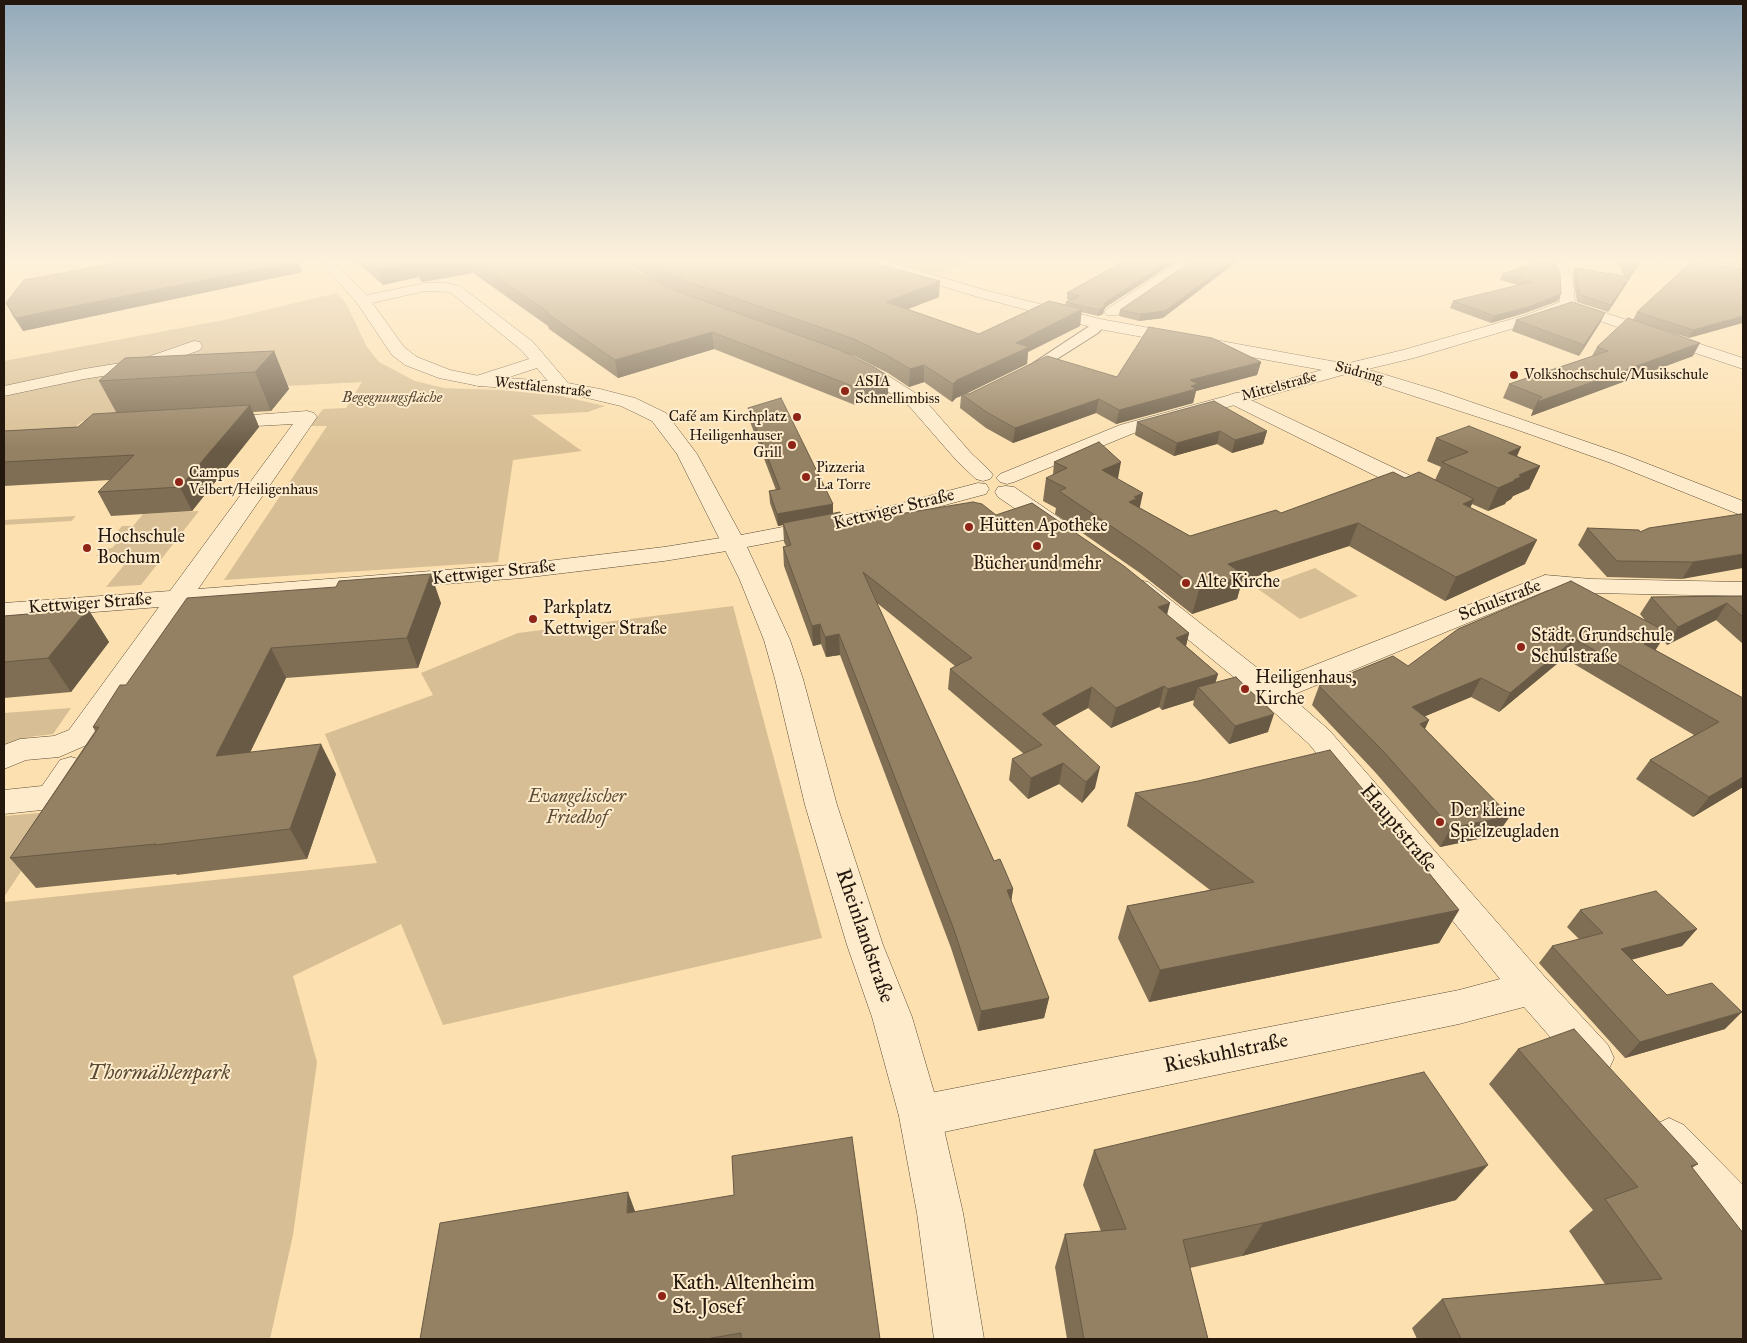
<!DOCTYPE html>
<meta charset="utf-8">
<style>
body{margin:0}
#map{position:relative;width:1747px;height:1343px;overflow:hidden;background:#fce0af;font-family:"IM FELL Great Primer",serif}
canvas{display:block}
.frame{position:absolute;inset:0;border:5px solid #24180e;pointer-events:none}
</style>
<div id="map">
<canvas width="1747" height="1343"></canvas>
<div class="frame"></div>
</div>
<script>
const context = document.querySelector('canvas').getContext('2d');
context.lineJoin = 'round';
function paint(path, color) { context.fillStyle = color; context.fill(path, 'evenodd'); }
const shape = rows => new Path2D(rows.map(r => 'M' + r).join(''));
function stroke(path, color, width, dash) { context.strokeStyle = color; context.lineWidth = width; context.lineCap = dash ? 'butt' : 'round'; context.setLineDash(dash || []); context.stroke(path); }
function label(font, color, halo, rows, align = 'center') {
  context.font = font + ' "IM FELL Great Primer",serif'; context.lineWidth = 4; context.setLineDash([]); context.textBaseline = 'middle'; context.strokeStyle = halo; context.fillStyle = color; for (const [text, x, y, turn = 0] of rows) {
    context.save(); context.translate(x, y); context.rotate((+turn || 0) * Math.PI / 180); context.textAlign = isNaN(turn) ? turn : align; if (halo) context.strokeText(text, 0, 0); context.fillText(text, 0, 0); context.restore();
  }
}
paint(shape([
 [890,261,973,261,935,275],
 [337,293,346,303,367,347,379,362,415,381,444,388,501,390,561,396,605,406,588,412,531,415,582,451,513,460,498,562,224,580,327,426,310,426,323,409,346,408,362,382,134,394,107,420,82,421,64,439,4,442,4,361,224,320],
 [199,511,141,585,106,587,129,559,112,560,116,555,96,556,103,549,112,548,120,539,111,539,122,526,133,526,143,514],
 [76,516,71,521,4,525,4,520],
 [1315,568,1358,596,1300,619,1258,589],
 [733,606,822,938,443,1025,401,924,293,976,317,1062,293,1235,270,1339,4,1339,4,902,377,863,325,734,433,695,421,673,518,633],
 [71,708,53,734,29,737,4,749,4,713],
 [61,811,4,897,4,816]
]), '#d7be94');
const pedestrian = shape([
 [1099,320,1106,324,1098,333,1030,376,1020,376,1018,373,1088,327,1094,321,1099,320]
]);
const minor = shape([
 [1180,261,1196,261,1117,315,1107,315,1104,312,1107,309,1180,261],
 [1550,261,1564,261,1573,279,1575,303,1743,358,1743,369,1567,310,1538,321,1414,358,1347,374,1341,373,1338,369,1341,365,1403,350,1526,315,1560,302,1559,279,1550,261],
 [1656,261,1690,261,1743,268,1743,276,1663,265,1656,261],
 [425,283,447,283,460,286,533,342,568,383,571,387,568,391,562,392,556,391,537,368,485,385,479,386,473,385,470,381,473,377,529,359,521,350,450,292,425,291,363,305,358,303,355,300,358,297,425,283],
 [194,341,200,342,202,346,200,350,147,369,84,379,4,396,4,386,84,369,139,360,194,341],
 [855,361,887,375,923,398,971,453,990,471,993,475,990,479,983,481,976,479,957,461,909,406,875,383,849,370,846,366,849,362,855,361],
 [1236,393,1430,485,1433,490,1430,495,1422,496,1414,495,1229,403,1227,399,1229,395,1236,393],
 [307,411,314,413,317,417,198,589,522,564,664,547,733,536,741,538,745,543,741,548,733,550,664,561,522,578,187,604,89,744,59,757,26,760,4,769,4,745,20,739,54,736,69,730,159,607,4,619,4,603,170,591,293,424,219,428,212,426,209,422,212,418,307,411],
 [1006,486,1014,487,1064,521,1067,526,1064,531,1056,533,1048,531,998,497,995,492,998,487,1006,486],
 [1545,575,1591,579,1743,582,1743,596,1591,593,1548,590,1290,696,1329,730,1544,976,1608,1045,1614,1058,1608,1071,1594,1077,1580,1071,1524,1007,1459,1024,920,1137,905,1131,899,1116,905,1101,920,1095,1459,990,1500,979,1309,744,1246,687,1130,592,1127,587,1130,582,1139,580,1148,582,1274,681,1545,575],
 [71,757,82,760,86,768,62,805,51,809,4,814,4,790,42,786,60,760,71,757],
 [1669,1118,1684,1125,1743,1185,1743,1241,1727,1234,1654,1155,1647,1140,1654,1125,1669,1118]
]);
const tertiary = shape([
 [320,261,334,261,368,297,404,347,417,357,450,370,479,376,562,382,600,389,635,398,666,413,697,454,741,535,887,507,978,483,986,484,989,489,986,494,889,520,747,547,790,640,803,679,837,805,883,945,912,1017,941,1116,963,1213,984,1339,934,1339,917,1213,899,1116,872,1017,847,945,805,805,775,679,764,640,739,578,677,454,652,421,621,406,562,392,479,386,439,378,405,365,392,355,357,303,320,261],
 [867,261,887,261,988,291,1100,319,1353,365,1439,391,1625,455,1743,501,1743,516,1611,463,1515,429,1346,374,1134,433,1014,482,1007,484,1000,482,996,478,1000,474,1120,425,1322,370,1099,329,978,297,869,264,867,261]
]);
stroke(pedestrian, '#5a4a36', 2);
stroke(minor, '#5a4a36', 1);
stroke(tertiary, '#5a4a36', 1);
paint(pedestrian, '#fdebcb');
paint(minor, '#fdebcb');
paint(tertiary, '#fdebcb');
paint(shape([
 [298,261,302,272,23,331,13,316,6,303],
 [356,261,618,261,640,274,654,280,620,261,866,261,939,297,908,309,979,334,1065,305,1066,302,1069,300,1067,299,1067,293,1124,261,1106,307,1104,310,1103,314,1098,316,1081,312,1080,326,1028,352,1027,364,966,394,1261,362,1257,375,1196,391,1193,403,1116,424,1096,413,1013,443,986,428,960,408,961,396,956,398,952,402,924,382,909,387,888,373,854,356,847,354,888,394,855,405,714,349,618,378,549,329,548,326,473,273,422,282,418,277,383,285,358,263],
 [1540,261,1558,301,1525,313,1491,323,1450,308,1453,301,1518,285,1500,280,1503,274],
 [1617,261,1641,261,1608,312,1577,302,1573,274,1575,268,1624,276],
 [1701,261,1743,261,1743,266],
 [1693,265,1743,269,1689,338,1650,326,1693,356,1531,416,1533,410,1503,398,1509,384,1592,356,1597,347,1633,320,1637,312],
 [1120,310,1163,318,1139,321,1119,316],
 [1605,313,1600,323,1579,356,1512,331,1516,320],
 [274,351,289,389,271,411,253,412,259,427,192,511,111,516,98,492,110,480,4,486,4,431,78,427,116,412,99,381],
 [748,408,833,514,844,523,996,515,1167,615,1189,633,1186,646,1218,674,1215,683,1268,732,1229,744,1193,705,1194,700,1162,710,1159,707,1111,728,1088,708,1055,726,1095,788,1082,803,1059,784,1028,799,1009,780,1012,759,1024,754,948,689,950,669,955,666,877,603,994,861,1013,889,1011,901,1049,998,1044,1018,978,1031,951,948,840,655,826,657,821,644,813,646,784,566,783,547,786,546,784,542,783,525,778,526,770,503,769,491,776,490,749,419],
 [1137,422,1267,431,1263,444,1232,453,1217,444,1174,456,1135,435],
 [1436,438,1517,456,1540,466,1529,489,1513,496,1511,499,1506,502,1505,504,1488,511,1472,504,1470,508,1525,564,1445,601,1349,546,1242,581,1237,599,1192,614,1140,573,1055,514,1056,508,1043,501,1046,478,1053,475,1054,462,1117,479,1140,508,1190,536,1281,513,1405,478,1435,480,1441,467,1427,461],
 [1741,514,1682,579,1607,577,1578,545,1587,528,1640,532],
 [336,587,441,603,418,668,286,678,250,752,336,774,307,859,177,875,176,874,36,888,10,858,95,731,93,727,126,685],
 [1743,596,1743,644,1716,620,1667,645,1662,639,1655,650,1743,698,1743,787,1693,817,1636,779,1650,760,1694,735,1564,658,1499,712,1471,697,1425,716,1429,720,1425,729,1510,816,1497,835,1440,847,1375,772,1312,705,1319,686,1408,666,1645,620,1640,614,1651,597],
 [88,609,109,642,71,692,4,698,4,616],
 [1135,793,1386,820,1459,910,1439,943,1149,1002,1118,938,1127,906,1210,890,1127,826],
 [1580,910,1697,929,1682,946,1631,960,1667,995,1725,1029,1625,1058,1539,963,1552,946,1579,939,1567,927],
 [1518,1049,1698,1164,1692,1168,1743,1339,1417,1339,1412,1328,1442,1299,1605,1284,1569,1231,1593,1210,1489,1084],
 [1094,1150,1456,1200,1242,1256,1190,1268,1208,1339,1067,1339,1055,1267,1065,1234,1101,1231,1083,1185],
 [635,1212,880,1339,420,1339]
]), '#7f6e54');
paint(shape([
 [298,261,302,272,23,331,16,318],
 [451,261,470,261,473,273,422,282,417,266],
 [1169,261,1177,261,1106,307,1104,310,1103,314,1098,316,1099,310,1107,301],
 [1232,261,1238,261,1163,318,1139,321,1140,314],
 [1640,261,1641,261,1627,282,1631,274],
 [413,262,418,277,383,285,379,269],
 [1629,277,1627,283,1608,312,1611,305],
 [940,281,939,297,885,318,886,302],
 [1561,294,1558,301,1525,313,1491,323,1494,316],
 [1082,309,1080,326,1028,352,1027,364,963,395,961,394,961,396,956,398,952,402,953,384,957,380,1016,343],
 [1605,313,1600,323,1579,356,1584,345],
 [1743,316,1743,323,1689,338,1693,330],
 [712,332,714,349,618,378,615,360],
 [1700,343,1693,356,1531,416,1537,402],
 [274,351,289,389,271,411,255,372],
 [1261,362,1257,375,1196,391,1193,403,1116,424,1119,410,1190,380],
 [924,365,924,382,909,387,910,369],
 [888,376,888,394,855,405,855,387],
 [1099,399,1096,413,1013,443,1015,428],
 [250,405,259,427,192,511,180,487],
 [1220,431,1217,444,1174,456,1177,443],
 [1267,431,1263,444,1232,453,1235,440],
 [1521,447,1511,470,1508,453],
 [1121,462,1117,484,1102,470],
 [1540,466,1529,489,1513,496,1511,499,1506,502,1505,504,1488,511,1498,488,1519,475],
 [1143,493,1138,516,1129,502,1134,497],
 [1474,499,1464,522,1463,504],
 [833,504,833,515,783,523,783,525,778,526,777,514],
 [1358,523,1349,546,1242,581,1237,599,1192,614,1199,590,1228,564],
 [1537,540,1525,564,1445,601,1456,577],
 [1743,554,1743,568,1682,579,1693,562],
 [431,574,441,603,418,668,407,638],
 [1170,603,1165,623,1158,607],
 [1727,603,1716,620,1667,645,1678,627],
 [88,609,109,642,71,692,48,658],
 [820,624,821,644,813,646,812,626],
 [1667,632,1655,651,1644,644],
 [1189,633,1184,654,1176,638],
 [839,634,840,655,826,657,825,637],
 [1575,639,1564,658,1499,712,1510,693],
 [271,648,286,678,234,786,216,756],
 [1218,674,1212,694,1198,687,1194,700,1162,710,1168,689],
 [1481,678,1471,697,1402,726,1412,707],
 [1164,686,1159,707,1111,728,1116,708],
 [1092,687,1088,708,1039,734,1042,714],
 [1274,714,1268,732,1229,744,1235,726],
 [1429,720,1420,739,1420,724],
 [321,744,336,774,307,859,290,829],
 [1063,763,1059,784,1028,799,1031,778],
 [1100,767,1095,788,1082,803,1086,782],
 [1743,777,1743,787,1693,817,1709,797],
 [1510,816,1497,835,1440,847,1451,828],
 [1013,889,1010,910,1007,890],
 [1459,910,1439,943,1149,1002,1160,970],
 [1697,929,1682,946,1607,966,1621,949],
 [1049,998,1044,1018,978,1031,981,1011],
 [1742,1012,1725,1029,1625,1058,1640,1042],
 [1488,1165,1456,1200,1242,1256,1263,1223],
 [628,1192,639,1222,627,1213]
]), '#685a45');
const building = shape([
 [127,261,298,261,16,318,6,303,24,280,127,261],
 [368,261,451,261,417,266,413,262,379,269,368,261],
 [474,261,618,261,640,274,674,290,840,350,874,367,888,376,855,387,712,332,615,360,545,312,548,312,474,261],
 [644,261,866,261,940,281,886,302,979,334,1049,301,1082,309,1016,343,1029,347,957,380,953,384,924,365,910,369,888,356,854,339,686,281,652,265,644,261],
 [1124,261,1169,261,1107,301,1104,304,1104,307,1099,310,1066,302,1079,296,1067,293,1124,261],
 [1192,261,1232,261,1165,311,1140,314,1120,310,1192,261],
 [1540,261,1549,261,1554,262,1560,273,1561,294,1528,307,1494,316,1453,301,1531,282,1503,274,1540,261],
 [1625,261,1640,261,1631,274,1625,261],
 [1694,263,1743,269,1743,316,1693,330,1637,312,1689,264,1693,265,1694,263],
 [1575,268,1629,277,1611,305,1580,295,1575,268],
 [1572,302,1605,313,1584,345,1516,320,1572,302],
 [1628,318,1700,343,1537,402,1542,397,1509,384,1608,351,1597,347,1628,318],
 [1149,327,1212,338,1261,362,1190,380,1198,384,1191,386,1196,389,1119,410,1099,399,1015,428,988,413,961,394,969,394,1047,356,1117,377,1149,327],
 [274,351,255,372,99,381,125,358,274,351],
 [781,398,833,504,777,514,769,491,780,489,748,408,781,398],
 [1214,401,1267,431,1235,440,1220,431,1177,443,1137,422,1214,401],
 [250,405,180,487,98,492,134,455,4,462,4,431,78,427,93,414,250,405],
 [1469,426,1521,447,1508,453,1540,466,1519,475,1522,476,1514,480,1516,480,1498,488,1442,462,1468,452,1436,438,1469,426],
 [1099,442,1121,462,1102,470,1143,493,1134,497,1138,498,1129,502,1190,536,1276,510,1281,513,1393,472,1405,478,1419,472,1474,499,1463,504,1537,540,1456,577,1358,523,1228,564,1244,575,1199,590,1145,549,1059,491,1066,488,1046,478,1067,468,1054,462,1099,442],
 [973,502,982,504,996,515,1032,503,1124,566,1170,603,1158,607,1189,633,1176,638,1218,674,1168,689,1164,686,1116,708,1092,687,1042,714,1100,767,1086,782,1063,763,1031,778,1012,759,1042,745,950,669,972,658,863,572,994,861,1000,859,1013,889,1007,890,1049,998,981,1011,953,927,839,634,825,637,820,624,812,626,783,547,791,545,783,523,840,512,844,523,973,502],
 [1741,514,1743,515,1743,554,1693,562,1617,561,1587,528,1639,530,1640,532,1649,528,1741,514],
 [431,574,407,638,271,648,216,756,321,744,290,829,155,845,156,844,10,858,99,727,93,727,120,685,126,685,187,598,336,587,339,581,431,574],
 [1571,581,1667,632,1644,644,1743,698,1743,777,1709,797,1650,760,1719,722,1575,639,1510,693,1481,678,1412,707,1429,720,1420,724,1510,816,1451,828,1384,752,1319,686,1393,656,1408,666,1458,629,1571,581],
 [1743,596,1743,617,1727,603,1678,627,1651,597,1743,596],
 [88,609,48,658,4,662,4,616,88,609],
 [1236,677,1274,714,1235,726,1198,687,1236,677],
 [1330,750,1387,818,1385,819,1459,910,1160,970,1127,906,1254,882,1135,793,1198,781,1330,750],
 [1656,891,1697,929,1621,949,1667,995,1712,983,1742,1012,1640,1042,1552,946,1603,933,1580,910,1656,891],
 [1574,1029,1698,1164,1691,1166,1743,1233,1743,1339,1461,1339,1442,1299,1662,1279,1605,1199,1638,1187,1518,1049,1574,1029],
 [1424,1072,1488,1165,1263,1223,1183,1240,1208,1339,1084,1339,1065,1234,1126,1229,1094,1150,1424,1072],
 [852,1137,880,1339,741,1339,741,1333,706,1339,420,1339,440,1223,628,1192,627,1213,734,1195,732,1156,852,1137]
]);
paint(building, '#948062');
stroke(building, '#685a45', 1);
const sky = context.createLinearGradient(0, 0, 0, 449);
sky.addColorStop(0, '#93aabb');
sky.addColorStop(0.58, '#fef1db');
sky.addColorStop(1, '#fef1db00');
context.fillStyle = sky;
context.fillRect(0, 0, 1747, 449);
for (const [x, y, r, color] of [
 [1514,375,5,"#8f2418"],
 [845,391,5,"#8f2418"],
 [797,417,5,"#8f2418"],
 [792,445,5,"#8f2418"],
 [806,477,5,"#8f2418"],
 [179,482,5,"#8f2418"],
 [969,527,5,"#8f2418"],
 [1037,546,5,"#8f2418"],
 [87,548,5,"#8f2418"],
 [1186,583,5,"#8f2418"],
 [533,619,5,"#8f2418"],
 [1521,647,5,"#8f2418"],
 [1245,689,5,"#8f2418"],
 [1440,822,5,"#8f2418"],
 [662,1296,5,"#8f2418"]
]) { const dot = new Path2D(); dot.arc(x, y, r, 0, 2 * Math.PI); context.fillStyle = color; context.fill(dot); stroke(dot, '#fdebcb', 2); }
label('15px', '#24180e', '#fdebcb', [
 ["Südring",1359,373,15],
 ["Mittelstraße",1279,387,-15],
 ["Westfalenstraße",543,388,6]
]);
label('15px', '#24180e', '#fdebcb', [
 ["Volkshochschule/Musikschule",1524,375],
 ["ASIA",855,382],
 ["Schnellimbiss",855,399],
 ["Café am Kirchplatz",787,417,"right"],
 ["Heiligenhauser",782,436,"right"],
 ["Grill",782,453,"right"],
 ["Pizzeria",816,468],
 ["La Torre",816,485],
 ["Campus",189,473],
 ["Velbert/Heiligenhaus",189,490]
], 'left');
label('italic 15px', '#5a4a36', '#fdebcb', [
 ["Begegnungsfläche",392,398]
]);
label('18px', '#24180e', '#fdebcb', [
 ["Kettwiger Straße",894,510,-14],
 ["Kettwiger Straße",494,573,-6],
 ["Schulstraße",1500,601,-21],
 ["Kettwiger Straße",90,604,-4]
]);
label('18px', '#24180e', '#fdebcb', [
 ["Hütten Apotheke",979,527],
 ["Hochschule",97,538],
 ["Bochum",97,559],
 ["Bücher und mehr",1037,565,"center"],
 ["Alte Kirche",1196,583],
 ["Parkplatz",543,609],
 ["Kettwiger Straße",543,630],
 ["Städt. Grundschule",1531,637],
 ["Schulstraße",1531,658],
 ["Heiligenhaus,",1255,679],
 ["Kirche",1255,700],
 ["Der kleine",1450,812],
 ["Spielzeugladen",1450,833]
], 'left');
label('italic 18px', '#5a4a36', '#fdebcb', [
 ["Evangelischer",577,798],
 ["Friedhof",577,819]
]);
label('21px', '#24180e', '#fdebcb', [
 ["Hauptstraße",1398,829,50],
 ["Rheinlandstraße",864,936,71],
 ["Rieskuhlstraße",1226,1054,-12]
]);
label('italic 21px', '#5a4a36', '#fdebcb', [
 ["Thormählenpark",159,1074]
]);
label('21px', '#24180e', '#fdebcb', [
 ["Kath. Altenheim",672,1284],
 ["St. Josef",672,1308]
], 'left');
</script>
